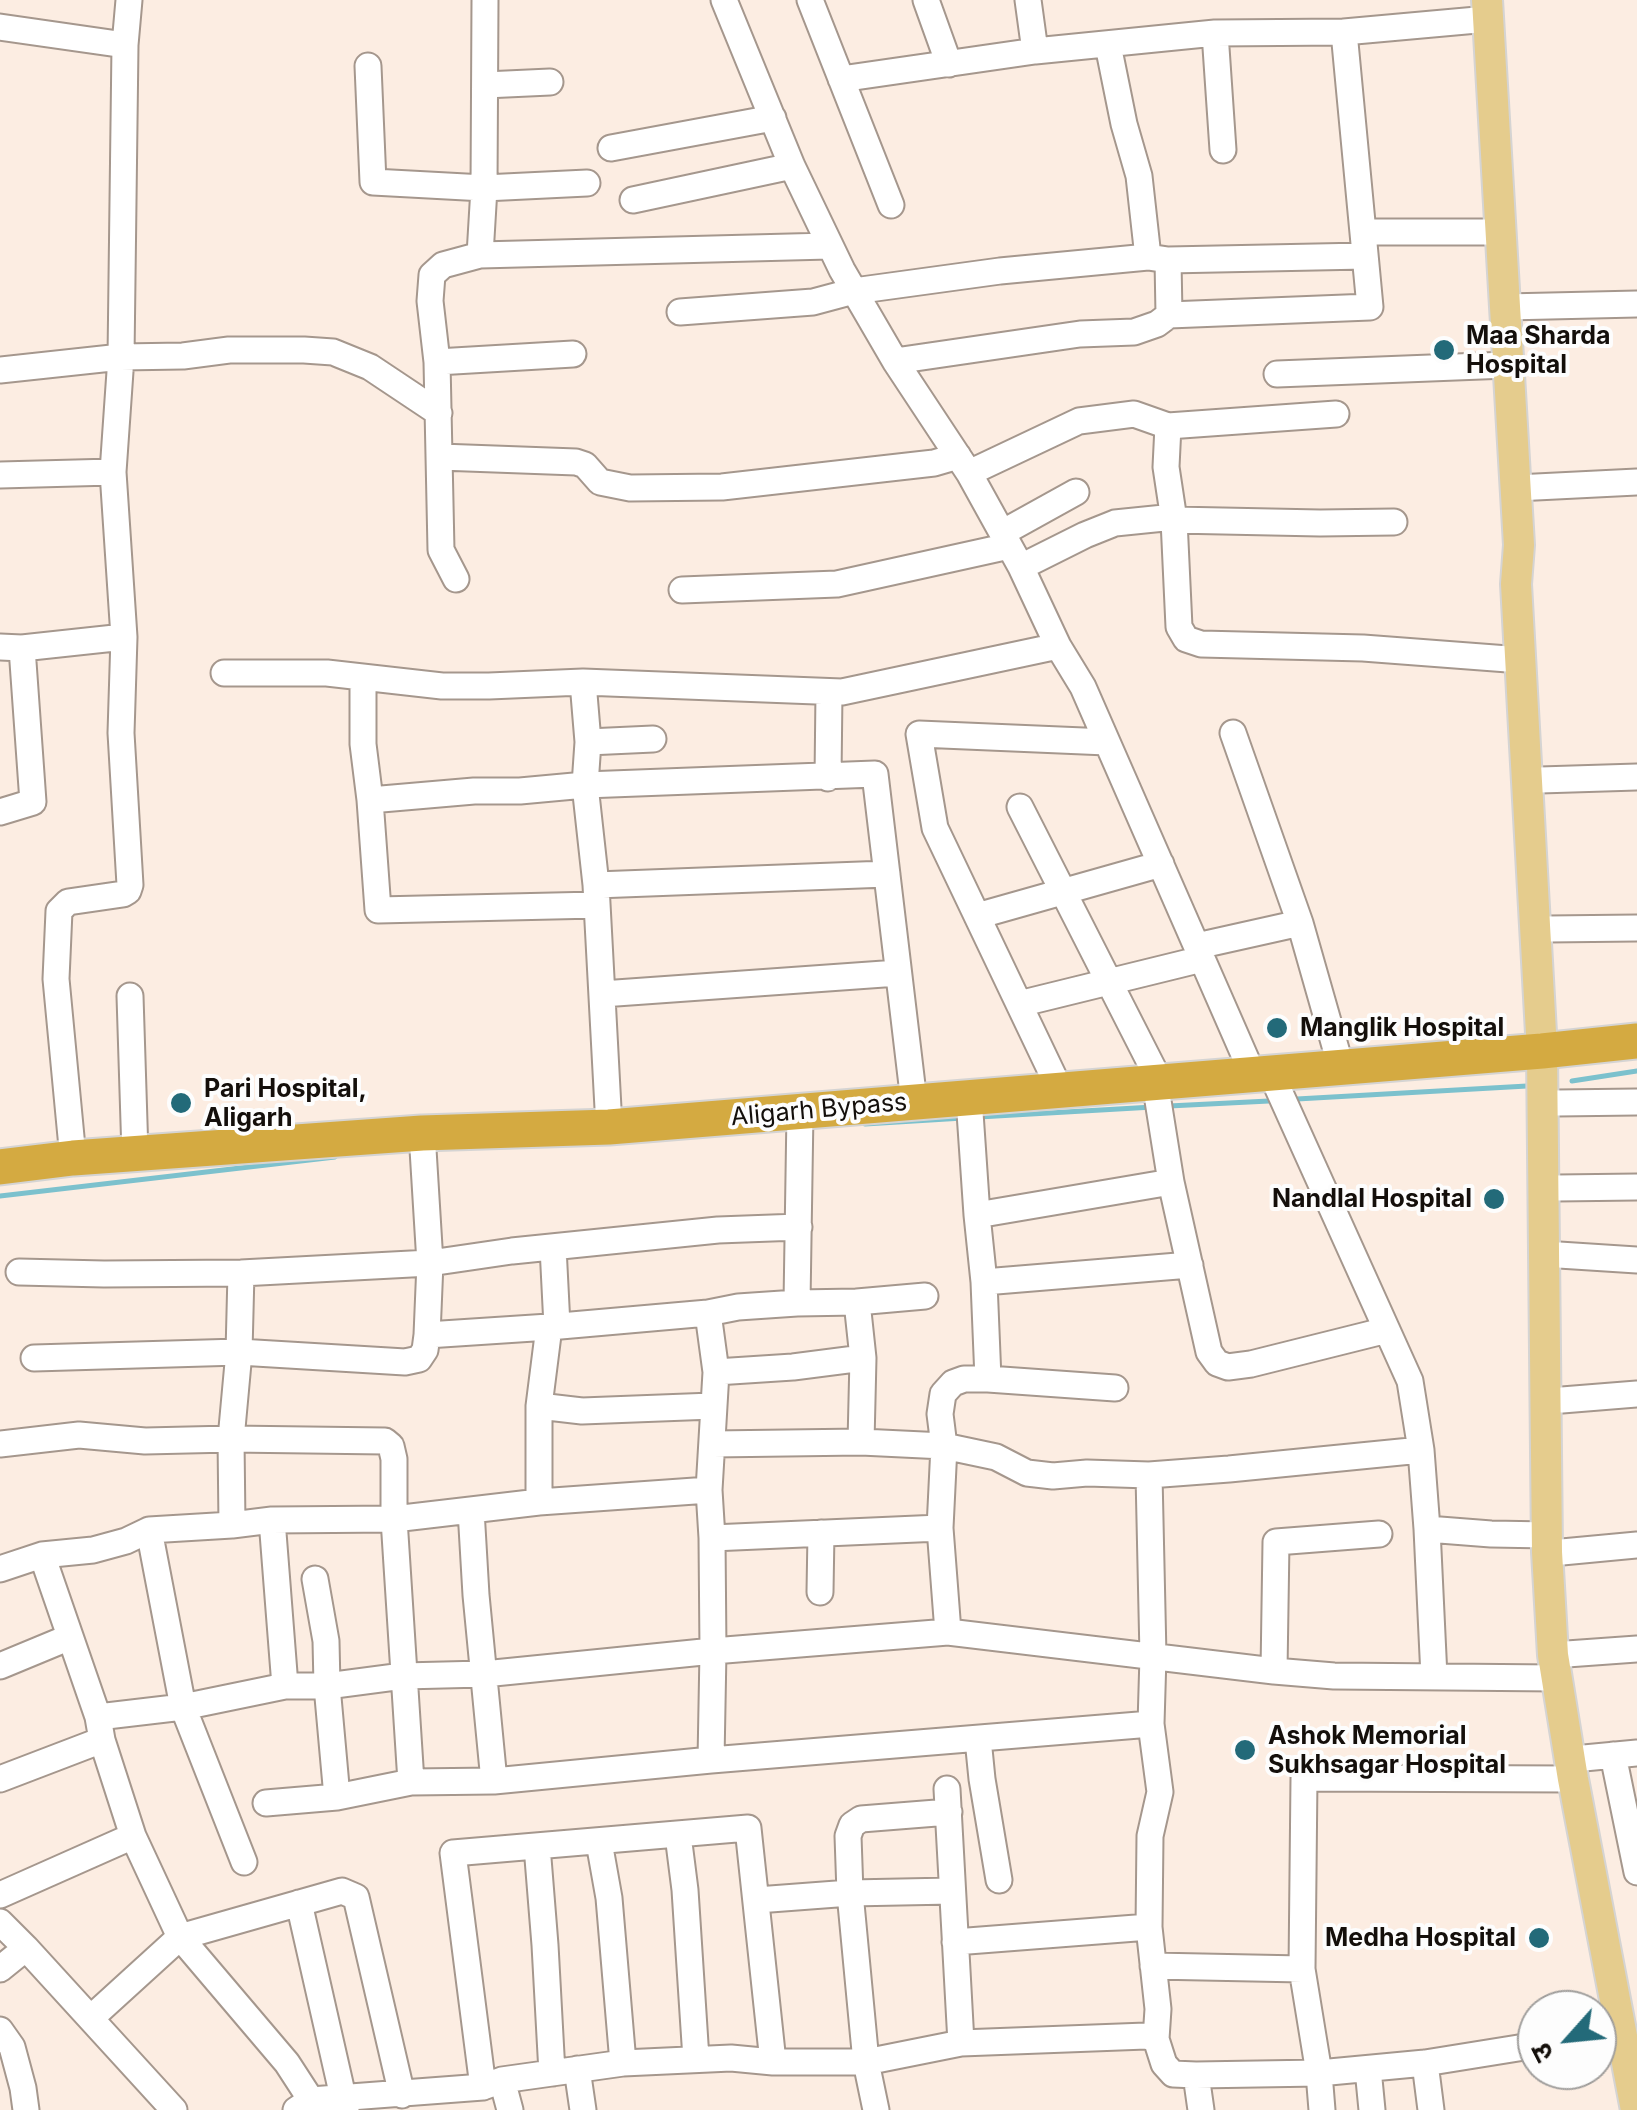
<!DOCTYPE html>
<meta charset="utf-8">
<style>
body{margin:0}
#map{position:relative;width:1637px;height:2110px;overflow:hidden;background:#fcede2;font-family:Inter,"Noto Sans Devanagari",sans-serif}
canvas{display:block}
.north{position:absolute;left:1517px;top:1990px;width:100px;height:100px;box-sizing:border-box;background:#fdfdfd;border:2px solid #a09e9c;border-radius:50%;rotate:243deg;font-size:28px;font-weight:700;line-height:40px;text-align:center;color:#140f0b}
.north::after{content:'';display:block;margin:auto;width:35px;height:45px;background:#236a79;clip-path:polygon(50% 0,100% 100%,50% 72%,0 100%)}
</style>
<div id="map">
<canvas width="1637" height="2110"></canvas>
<div class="north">उ</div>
</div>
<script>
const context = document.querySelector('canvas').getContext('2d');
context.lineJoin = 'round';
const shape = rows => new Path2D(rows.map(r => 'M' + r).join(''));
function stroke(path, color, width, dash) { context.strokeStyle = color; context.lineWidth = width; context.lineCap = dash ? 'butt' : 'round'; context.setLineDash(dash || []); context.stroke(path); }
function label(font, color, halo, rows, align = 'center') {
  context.font = font + ' Inter,sans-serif'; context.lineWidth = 8; context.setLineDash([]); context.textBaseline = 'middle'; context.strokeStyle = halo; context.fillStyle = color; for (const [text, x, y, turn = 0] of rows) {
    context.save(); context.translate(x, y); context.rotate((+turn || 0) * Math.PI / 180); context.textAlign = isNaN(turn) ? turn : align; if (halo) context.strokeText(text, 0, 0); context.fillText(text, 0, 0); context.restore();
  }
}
stroke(shape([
 [1572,1081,1637,1071],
 [1297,1099,1527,1086],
 [1169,1106,1269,1101],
 [979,1117,1153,1107],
 [865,1124,963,1118],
 [0,1196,335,1157]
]), '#7cc1cd', 5);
const minor = shape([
 [724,0,792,166,842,270,895,361,969,473,1021,567,1058,646,1083,687,1253,1075],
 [810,0,891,205],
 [926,0,949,64],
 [1028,0,1035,51],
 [0,27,125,45],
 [1215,33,1223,150],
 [368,66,373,182,484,188,587,183],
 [841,79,1035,51,1215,33,1344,32,1488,19],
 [485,85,550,82],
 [611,148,773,118],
 [633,200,792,166],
 [1363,232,1500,232],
 [480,255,484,188,485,0],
 [1148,257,1168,260,1365,256],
 [1168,260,1169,315],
 [1506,307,1637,304],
 [680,312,813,302,854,291,1000,271,1148,257,1139,176,1124,124,1108,45],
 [895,361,1080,334,1134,332,1157,324,1169,315,1370,307,1344,32],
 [437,362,573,354],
 [0,370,121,357,183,356,229,350,304,350,333,352,370,367,439,413],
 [1277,374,1507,365],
 [1168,426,1336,414],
 [440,457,576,462,585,465,600,482,630,488,722,487,934,463,958,456],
 [969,473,1079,421,1134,414,1168,426,1166,467,1174,520],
 [0,475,113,472],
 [1516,488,1637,482],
 [1394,522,1320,523,1174,520,1179,627,1186,639,1201,644,1363,648,1521,660],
 [1002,533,1076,492],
 [1021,567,1085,535,1115,523,1174,517],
 [456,579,441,550,437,362,430,301,432,275,443,265,480,255,829,246],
 [682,590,837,584,1009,546],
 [0,647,22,648,33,802,0,812],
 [22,648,124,637],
 [224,673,327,673,442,686,489,686,583,682,588,742,585,785,596,885,609,1127],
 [363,678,363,744,370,800],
 [583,682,842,692,1058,646],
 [1233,733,1300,923,1341,1067],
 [588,742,653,739],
 [828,778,829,692],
 [1540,780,1637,777],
 [1020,807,1160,1082],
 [596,885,887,874],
 [597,905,378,910,370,800,474,791,520,791,585,785,875,774,914,1102],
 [977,916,1161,864],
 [1548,929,1637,928],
 [1197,946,1300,923],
 [602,994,898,973],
 [130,996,135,1154],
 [1019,1004,1202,959],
 [1271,1073,1410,1381,1421,1450,1427,1529,1491,1534,1548,1535],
 [1155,1082,1171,1182,1209,1352,1217,1363,1228,1367,1251,1364,1387,1330],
 [1060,1090,935,828,919,734,1107,742],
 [969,1098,977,1215,1171,1182],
 [1557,1103,1637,1102],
 [73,1158,56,979,59,911,68,902,123,894,128,891,130,885,121,733,124,637,113,472,121,357,125,45,129,0],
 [1557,1188,1637,1187],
 [977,1215,984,1282,1190,1265],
 [553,1247,557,1326],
 [1559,1255,1637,1260],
 [19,1272,104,1274,241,1273,430,1263,512,1251,718,1230,799,1227],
 [241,1273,239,1352,231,1439,232,1525,272,1520,394,1519,411,1782],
 [984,1282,988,1379,1115,1388],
 [857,1302,925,1296],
 [797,1303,857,1302,863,1358,861,1442],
 [708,1313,738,1307,797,1303,800,1112],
 [549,1327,708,1313,716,1372,709,1490,712,1538],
 [427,1335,549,1327,539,1406,539,1502],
 [34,1358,239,1352,405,1362,419,1359,425,1350,427,1335,430,1263,422,1133],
 [716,1372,793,1367,863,1358],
 [1562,1400,1637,1394],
 [539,1406,582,1411,713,1406],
 [0,1444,79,1435,145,1441,231,1439,385,1441,391,1446,394,1459,394,1519,539,1502,709,1490],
 [713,1444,861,1442,944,1446,996,1457,1027,1473,1053,1476,1087,1473,1149,1475],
 [471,1510,476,1595,494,1781],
 [272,1520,285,1686],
 [1427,1529,1434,1677],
 [149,1530,183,1707,244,1862],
 [1562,1552,1637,1545],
 [42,1555,98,1717],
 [0,1569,42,1555,93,1550,126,1541,149,1530,232,1525],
 [315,1579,326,1641,327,1686,337,1797,411,1782,494,1781,711,1760,1151,1724,1153,1656,1149,1475,1229,1469,1421,1450],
 [820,1592,821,1533],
 [948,1632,940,1528,944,1446,940,1414,943,1394,953,1383,964,1379,988,1379],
 [1553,1655,1637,1649],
 [0,1666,70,1637],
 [1274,1671,1276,1542,1379,1534],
 [1151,1724,1160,1792,1150,1836,1149,1927,1158,2009,1156,2039],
 [978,1739,982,1779,999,1880],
 [102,1740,133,1836,180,1937,287,2063,311,2100],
 [1613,1755,1637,1872],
 [1584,1758,1637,1753],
 [711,1760,713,1651,948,1632,1274,1671,1334,1676,1556,1678],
 [0,1779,102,1740,98,1717,183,1707,285,1686,327,1686,403,1676,484,1674,713,1651,712,1538,940,1528],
 [947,1789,961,2043],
 [266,1803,337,1797],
 [949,1812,861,1819,852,1825,848,1836,850,1893,952,1891],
 [678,1835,685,1890,696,2059],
 [599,1842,609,1898,623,2063],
 [537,1846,545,1945,552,2073],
 [0,1895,133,1836],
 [757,1900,850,1893,866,2062,876,2110],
 [299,1903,346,2110],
 [0,1922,26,1948,174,2110],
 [955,1942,1149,1927],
 [1153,1966,1302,1969],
 [0,1969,26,1948],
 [91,2018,180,1937,342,1891,356,1897,402,2095],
 [0,2030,12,2047,23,2088,26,2110],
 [1425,2063,1431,2110],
 [577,2069,583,2110],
 [1368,2069,1372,2110],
 [1196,2075,1201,2110],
 [502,2080,510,2110],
 [483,2087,453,1853,748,1828,773,2062],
 [296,2110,311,2100,483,2087,502,2080,623,2063,731,2058,773,2062,866,2062,961,2043,1146,2036,1156,2039,1164,2064,1173,2074,1196,2075,1319,2073,1425,2063,1537,2045],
 [1322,2110,1319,2073,1302,1969,1304,1778,1573,1779]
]);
const major = shape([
 [1487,0,1519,545,1516,584,1542,1051,1547,1552,1553,1655,1573,1779,1636,2110]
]);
const highway = shape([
 [0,1167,73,1158,422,1133,609,1127,1542,1051,1637,1041]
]);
stroke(minor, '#a5978d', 29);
stroke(major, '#d5d4d3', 34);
stroke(highway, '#d5d4d3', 39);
stroke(minor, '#fff', 25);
stroke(major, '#e5cc8d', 30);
stroke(highway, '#d4aa41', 35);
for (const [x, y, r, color] of [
 [1444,350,12,"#236a79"],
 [1277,1028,12,"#236a79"],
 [181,1103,12,"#236a79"],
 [1494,1199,12,"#236a79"],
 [1245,1750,12,"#236a79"],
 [1539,1938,12,"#236a79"]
]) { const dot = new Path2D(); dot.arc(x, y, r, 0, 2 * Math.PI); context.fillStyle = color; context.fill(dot); stroke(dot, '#fdfdfd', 4); }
label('bold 25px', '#140f0b', '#fdfdfd', [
 ["Maa Sharda",1466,336],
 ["Hospital",1466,365],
 ["Manglik Hospital",1300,1028],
 ["Pari Hospital,",204,1089],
 ["Aligarh",204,1118],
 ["Nandlal Hospital",1472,1199,"right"],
 ["Ashok Memorial",1268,1736],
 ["Sukhsagar Hospital",1268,1765],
 ["Medha Hospital",1516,1938,"right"]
], 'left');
label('25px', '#140f0b', '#fdfdfd', [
 ["Aligarh Bypass",819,1110,-5]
]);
</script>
